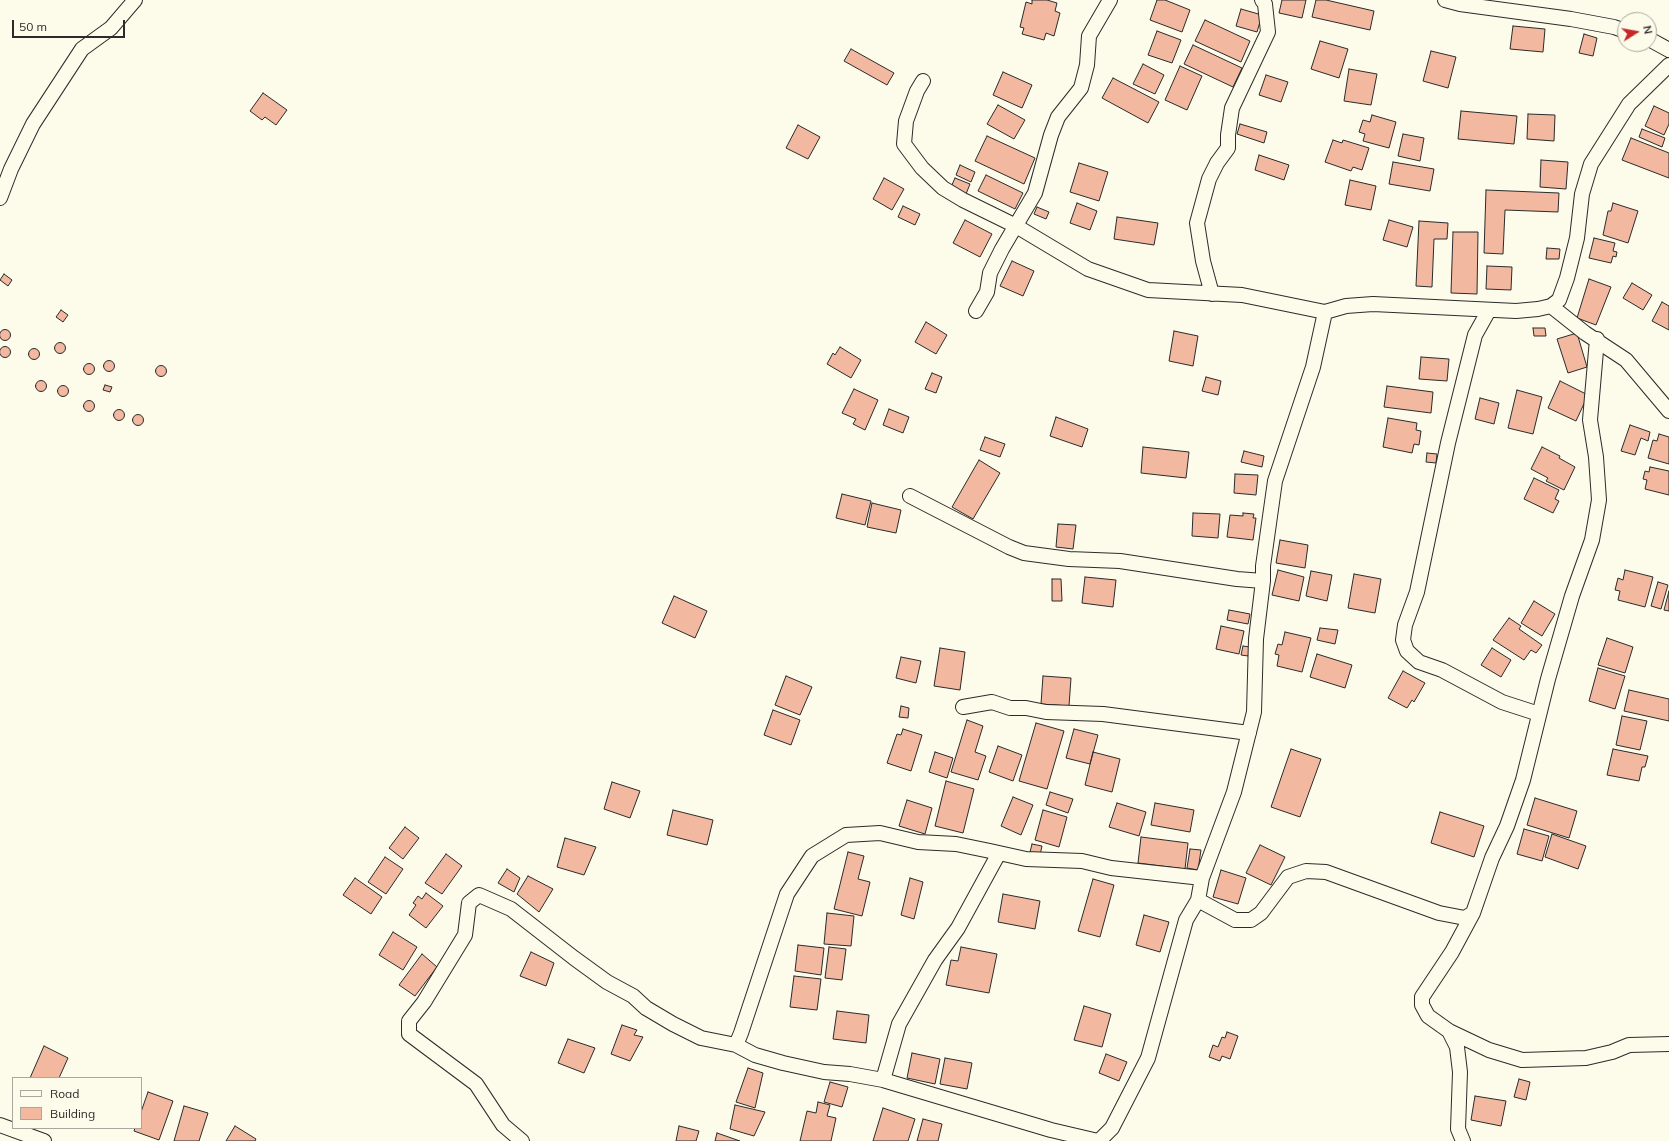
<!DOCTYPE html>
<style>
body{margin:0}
#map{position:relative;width:1669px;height:1141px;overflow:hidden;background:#fdfbea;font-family:Mulish,sans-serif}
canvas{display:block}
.legend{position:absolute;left:12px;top:1077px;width:130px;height:52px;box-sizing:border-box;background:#fdfbea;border:1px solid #a9a89e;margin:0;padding:5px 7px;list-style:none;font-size:12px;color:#2b2b2b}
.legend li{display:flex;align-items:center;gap:8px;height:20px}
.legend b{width:20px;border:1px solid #a9a89e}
.north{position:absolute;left:1617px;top:12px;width:40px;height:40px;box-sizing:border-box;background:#fdfbea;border:1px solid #a9a89e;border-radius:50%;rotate:79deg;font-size:11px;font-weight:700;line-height:16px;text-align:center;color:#2b2b2b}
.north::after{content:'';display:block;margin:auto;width:14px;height:18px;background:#c62828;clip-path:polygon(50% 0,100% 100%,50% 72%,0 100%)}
.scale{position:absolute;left:12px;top:20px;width:113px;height:18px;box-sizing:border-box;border:2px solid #2b2b2b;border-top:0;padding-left:5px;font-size:12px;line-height:14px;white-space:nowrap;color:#2b2b2b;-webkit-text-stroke:3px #fdfbea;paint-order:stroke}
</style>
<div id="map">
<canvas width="1669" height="1141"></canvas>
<ul class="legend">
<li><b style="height:5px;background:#fdfbea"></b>Road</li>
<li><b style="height:11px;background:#f2b8a0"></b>Building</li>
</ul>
<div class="north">N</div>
<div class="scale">50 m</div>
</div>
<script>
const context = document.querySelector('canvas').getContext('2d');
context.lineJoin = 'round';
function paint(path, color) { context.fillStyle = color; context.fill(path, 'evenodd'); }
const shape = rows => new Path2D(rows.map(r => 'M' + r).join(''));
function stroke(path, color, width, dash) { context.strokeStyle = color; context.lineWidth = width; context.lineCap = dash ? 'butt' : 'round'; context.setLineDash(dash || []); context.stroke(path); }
const building = shape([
 [1032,0,1047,0,1057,3,1055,11,1060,13,1054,36,1046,33,1044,40,1022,34,1024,28,1020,27,1026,2,1032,4,1032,0],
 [1157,0,1165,0,1190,10,1182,32,1150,20,1157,0],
 [1282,0,1306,0,1302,18,1279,13,1282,0],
 [1316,0,1326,0,1374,11,1370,30,1312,17,1316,0],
 [1241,9,1262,15,1257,32,1236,26,1241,9],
 [1205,20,1250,41,1241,62,1195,41,1205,20],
 [1513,26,1545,29,1543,52,1510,49,1513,26],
 [1157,31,1181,40,1172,63,1148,55,1157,31],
 [1584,34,1597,38,1593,56,1579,53,1584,34],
 [1320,41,1348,49,1339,78,1311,69,1320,41],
 [1193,45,1242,68,1233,87,1184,64,1193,45],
 [851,49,894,73,887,85,844,61,851,49],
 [1431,51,1456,57,1448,88,1423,81,1431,51],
 [1143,64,1164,75,1155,94,1133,84,1143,64],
 [1180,66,1202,76,1187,110,1165,100,1180,66],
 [1349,69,1377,74,1371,105,1344,101,1349,69],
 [1003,72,1032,85,1022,108,993,95,1003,72],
 [1266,75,1288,82,1281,102,1259,95,1266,75],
 [1113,78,1159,102,1148,123,1102,98,1113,78],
 [263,93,287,110,276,125,265,117,262,120,250,111,263,93],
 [998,105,1025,120,1014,139,987,124,998,105],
 [1654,106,1669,113,1669,124,1664,135,1645,126,1654,106],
 [1461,111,1517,116,1514,144,1458,139,1461,111],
 [1528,114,1555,115,1554,141,1527,139,1528,114],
 [1372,115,1396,122,1389,148,1363,141,1365,134,1359,132,1363,120,1370,122,1372,115],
 [1240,124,1267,132,1264,143,1237,134,1240,124],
 [798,125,820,137,808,159,786,148,798,125],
 [1642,129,1665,138,1662,147,1639,137,1642,129],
 [1403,134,1424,138,1420,161,1398,156,1403,134],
 [987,136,1035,158,1024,184,975,161,987,136],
 [1631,138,1669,153,1669,178,1622,160,1631,138],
 [1333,140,1342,143,1343,140,1369,148,1362,170,1353,167,1351,171,1325,162,1333,140],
 [1259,155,1289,165,1284,180,1255,170,1259,155],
 [1541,160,1568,162,1566,189,1540,187,1541,160],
 [1393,162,1434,169,1430,191,1389,184,1393,162],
 [1079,163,1108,172,1099,201,1070,192,1079,163],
 [960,165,975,172,971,182,956,175,960,165],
 [986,175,1023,193,1015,209,978,191,986,175],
 [884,178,904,189,892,210,873,199,884,178],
 [955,178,970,184,966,194,951,187,955,178],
 [1350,180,1376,186,1371,210,1345,205,1350,180],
 [1486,190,1559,193,1558,212,1505,210,1503,254,1484,253,1486,190],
 [1077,203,1097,211,1090,230,1070,223,1077,203],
 [1613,203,1638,211,1628,243,1603,235,1608,211,1611,211,1613,203],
 [903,206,920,214,915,225,898,217,903,206],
 [1037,207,1049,212,1046,219,1034,214,1037,207],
 [1117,217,1158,223,1154,245,1114,239,1117,217],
 [965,220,992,234,980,257,953,243,965,220],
 [1389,220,1413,227,1407,247,1383,240,1389,220],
 [1419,221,1448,223,1447,239,1434,239,1432,287,1416,286,1419,221],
 [1453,232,1478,232,1477,294,1451,293,1453,232],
 [1594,238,1615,243,1613,251,1617,252,1616,257,1613,256,1611,263,1589,258,1594,238],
 [1547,248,1560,249,1559,259,1546,259,1547,248],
 [1012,261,1034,271,1023,296,1000,286,1012,261],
 [1487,266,1512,267,1511,290,1486,289,1487,266],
 [4,274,12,280,8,286,0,280,4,274],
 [1589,279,1611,287,1596,325,1577,318,1589,279],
 [1632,283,1652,295,1643,310,1623,298,1632,283],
 [1662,302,1669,306,1669,330,1652,321,1662,302],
 [61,310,68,315,63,322,56,317,61,310],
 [926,322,947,335,936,354,915,342,926,322],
 [1533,328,1545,328,1546,336,1534,336,1533,328],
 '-0.5 335a5.5 5.5 0 1 1 11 0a5.5 5.5 0 1 1-11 0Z',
 [1174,331,1198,336,1193,366,1169,361,1174,331],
 [1577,333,1587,367,1568,373,1557,339,1577,333],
 '54.5 348a5.5 5.5 0 1 1 11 0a5.5 5.5 0 1 1-11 0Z',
 '-0.5 352a5.5 5.5 0 1 1 11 0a5.5 5.5 0 1 1-11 0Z',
 [840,347,861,360,851,378,827,364,833,353,835,355,840,347],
 '28.5 354a5.5 5.5 0 1 1 11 0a5.5 5.5 0 1 1-11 0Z',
 [1421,357,1449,359,1447,381,1419,379,1421,357],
 '103.5 366a5.5 5.5 0 1 1 11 0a5.5 5.5 0 1 1-11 0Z',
 '83.5 369a5.5 5.5 0 1 1 11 0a5.5 5.5 0 1 1-11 0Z',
 '155.5 371a5.5 5.5 0 1 1 11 0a5.5 5.5 0 1 1-11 0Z',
 [932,373,942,377,936,393,925,389,932,373],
 [1206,377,1221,381,1218,395,1202,391,1206,377],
 '35.5 386a5.5 5.5 0 1 1 11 0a5.5 5.5 0 1 1-11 0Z',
 [1560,381,1588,395,1576,421,1548,408,1560,381],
 [105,385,112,387,110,392,103,390,105,385],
 '57.5 391a5.5 5.5 0 1 1 11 0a5.5 5.5 0 1 1-11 0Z',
 [1387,386,1433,392,1431,413,1384,407,1387,386],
 [854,389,878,400,865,430,853,424,856,419,842,413,854,389],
 [1517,390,1542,397,1533,434,1508,428,1517,390],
 [1480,398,1499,403,1494,424,1475,419,1480,398],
 '83.5 406a5.5 5.5 0 1 1 11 0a5.5 5.5 0 1 1-11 0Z',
 [889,409,909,417,903,433,883,425,889,409],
 '113.5 415a5.5 5.5 0 1 1 11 0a5.5 5.5 0 1 1-11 0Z',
 '132.5 420a5.5 5.5 0 1 1 11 0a5.5 5.5 0 1 1-11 0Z',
 [1056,417,1088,429,1082,447,1050,436,1056,417],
 [1388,418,1417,423,1416,430,1421,431,1419,445,1414,444,1412,453,1383,447,1388,418],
 [1630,425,1650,432,1648,441,1641,438,1635,455,1621,451,1630,425],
 [1659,434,1669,437,1669,464,1648,458,1653,440,1657,441,1659,434],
 [985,437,1005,444,1000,457,980,450,985,437],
 [1143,447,1189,452,1186,478,1141,473,1143,447],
 [1542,447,1560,456,1559,458,1575,467,1564,490,1546,481,1548,478,1531,469,1542,447],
 [1244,451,1264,456,1262,467,1241,462,1244,451],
 [1427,453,1437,454,1436,463,1426,462,1427,453],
 [979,460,1000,473,973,519,952,507,979,460],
 [1650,467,1669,471,1669,495,1645,489,1647,480,1643,479,1645,471,1649,472,1650,467],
 [1235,474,1258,475,1256,495,1234,493,1235,474],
 [1534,478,1559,490,1555,499,1559,501,1553,513,1524,499,1534,478],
 [842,494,871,501,865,525,836,518,842,494],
 [872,503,901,510,896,533,867,527,872,503],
 [1193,513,1220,514,1218,538,1192,536,1193,513],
 [1243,513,1254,514,1253,518,1256,518,1253,540,1227,537,1230,515,1243,516,1243,513],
 [1058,524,1076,525,1073,549,1056,547,1058,524],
 [1280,540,1308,545,1305,568,1276,563,1280,540],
 [1278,570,1304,577,1299,601,1272,595,1278,570],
 [1625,570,1653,577,1645,607,1618,600,1620,591,1615,590,1618,578,1623,580,1625,570],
 [1311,571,1332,575,1327,601,1306,596,1311,571],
 [1354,574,1381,579,1375,613,1348,608,1354,574],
 [1085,577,1116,580,1113,607,1082,603,1085,577],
 [1052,579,1061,579,1062,601,1052,601,1052,579],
 [1658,582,1668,585,1661,609,1651,606,1658,582],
 [1669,591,1669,611,1664,610,1669,591],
 [674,596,707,611,695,638,662,623,674,596],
 [1534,601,1555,614,1542,636,1521,623,1534,601],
 [1229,610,1250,614,1248,624,1227,620,1229,610],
 [1509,618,1521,626,1519,629,1542,645,1536,653,1531,650,1524,660,1493,640,1509,618],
 [1221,626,1244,631,1239,654,1216,649,1221,626],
 [1320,628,1338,630,1335,644,1317,640,1320,628],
 [1285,632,1311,638,1302,672,1277,666,1279,655,1275,654,1278,644,1282,645,1285,632],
 [1607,638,1633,647,1625,673,1598,665,1607,638],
 [1243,646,1250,647,1248,656,1241,655,1243,646],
 [940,648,965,652,960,690,934,686,940,648],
 [1492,648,1511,660,1501,677,1481,665,1492,648],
 [1317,654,1352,665,1345,688,1310,677,1317,654],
 [901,657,921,661,916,683,896,678,901,657],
 [1598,668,1625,676,1615,709,1589,701,1598,668],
 [1403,671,1425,683,1414,702,1412,700,1407,708,1388,698,1403,671],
 [786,676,812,687,800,715,775,705,786,676],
 [1043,676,1071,678,1069,706,1041,704,1043,676],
 [1629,690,1669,699,1669,721,1624,711,1629,690],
 [901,706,909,708,908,718,899,717,901,706],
 [773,710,800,720,791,745,764,735,773,710],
 [1622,716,1647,721,1640,750,1616,745,1622,716],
 [967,720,983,726,975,752,986,756,978,780,951,772,967,720],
 [1036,723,1064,731,1047,789,1019,781,1036,723],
 [903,729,922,735,911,771,887,763,897,734,901,735,903,729],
 [1074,729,1098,735,1090,764,1066,758,1074,729],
 [998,746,1022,755,1013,781,989,772,998,746],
 [1291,749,1321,759,1300,817,1271,807,1291,749],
 [1613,749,1648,756,1645,767,1642,767,1639,781,1607,775,1613,749],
 [935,752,953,758,947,778,929,772,935,752],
 [1093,752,1120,759,1112,792,1085,785,1093,752],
 [946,781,974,789,963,833,935,826,946,781],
 [612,782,640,791,630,818,604,809,612,782],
 [1050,792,1073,799,1068,813,1046,805,1050,792],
 [1013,797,1033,805,1021,835,1001,826,1013,797],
 [1535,798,1577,811,1569,838,1527,825,1535,798],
 [907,800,932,808,925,834,899,826,907,800],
 [1117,803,1146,812,1139,836,1109,827,1117,803],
 [1155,803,1194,810,1190,832,1151,825,1155,803],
 [673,810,713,820,707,845,667,835,673,810],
 [1043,810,1067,817,1059,847,1035,840,1043,810],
 [1440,812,1484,826,1474,857,1431,843,1440,812],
 [405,827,419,838,403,859,389,848,405,827],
 [1524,829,1549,836,1542,861,1517,854,1524,829],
 [1552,834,1586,846,1578,869,1545,857,1552,834],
 [1141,837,1188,843,1185,869,1138,863,1141,837],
 [565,838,596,847,584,875,557,867,565,838],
 [1032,844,1042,846,1040,855,1030,852,1032,844],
 [1260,845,1285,857,1271,885,1246,873,1260,845],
 [1190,849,1201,850,1198,870,1187,868,1190,849],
 [848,852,864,856,858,879,870,882,862,916,834,909,848,852],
 [446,854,462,866,442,894,425,883,446,854],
 [385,857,403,869,386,894,368,882,385,857],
 [507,869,520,878,514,892,498,883,507,869],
 [1221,870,1246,878,1238,904,1213,897,1221,870],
 [528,876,553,889,539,912,517,894,528,876],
 [355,878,382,897,371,914,343,895,355,878],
 [910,878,923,882,914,919,901,915,910,878],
 [1093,879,1114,885,1100,937,1078,931,1093,879],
 [426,893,443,906,426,928,409,915,416,905,413,903,418,896,422,899,426,893],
 [1003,894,1040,901,1035,929,998,922,1003,894],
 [827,913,854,916,851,946,824,944,827,913],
 [1144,915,1169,922,1160,952,1136,945,1144,915],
 [393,932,417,947,403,970,379,955,393,932],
 [798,945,824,948,821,975,795,971,798,945],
 [829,947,846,949,842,980,825,978,829,947],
 [961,947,997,954,989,993,946,985,951,960,958,961,961,947],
 [531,952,554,963,546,986,520,976,531,952],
 [422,954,437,967,415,996,399,985,422,954],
 [794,976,821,979,817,1010,790,1007,794,976],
 [1084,1006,1111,1014,1102,1047,1074,1040,1084,1006],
 [837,1011,869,1015,866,1043,833,1039,837,1011],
 [622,1025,637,1030,634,1035,643,1037,630,1061,611,1054,622,1025],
 [1227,1032,1238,1036,1230,1059,1222,1056,1220,1061,1209,1057,1213,1045,1218,1047,1222,1037,1225,1038,1227,1032],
 [568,1039,595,1048,584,1073,558,1063,568,1039],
 [44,1046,68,1058,59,1078,30,1078,44,1046],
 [912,1053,940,1059,935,1084,907,1078,912,1053],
 [1106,1054,1127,1062,1119,1081,1099,1073,1106,1054],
 [945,1058,972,1063,967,1089,940,1084,945,1058],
 [748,1068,763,1073,755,1108,736,1102,748,1068],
 [1519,1079,1530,1082,1526,1100,1514,1097,1519,1079],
 [830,1082,848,1087,842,1107,824,1102,830,1082],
 [148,1092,173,1101,159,1140,134,1131,135,1128,141,1128,141,1112,148,1092],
 [1475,1096,1506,1101,1501,1126,1471,1120,1475,1096],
 [818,1102,830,1105,827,1116,836,1118,831,1141,800,1141,807,1111,816,1113,818,1102],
 [735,1105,765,1112,754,1136,730,1129,735,1105],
 [184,1106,208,1113,199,1141,174,1141,184,1106],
 [883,1108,915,1119,908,1141,873,1141,883,1108],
 [923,1119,942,1124,938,1141,917,1141,923,1119],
 [235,1126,256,1139,255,1141,226,1141,235,1126],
 [679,1126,699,1131,696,1141,676,1141,679,1126],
 [717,1133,740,1141,715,1141,717,1133]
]);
paint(building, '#f2b8a0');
stroke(building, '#2b2b2b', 1);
const minor = shape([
 [1445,0,1460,4,1571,19,1614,27,1625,31],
 [1649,39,1669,50],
 [923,81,917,91,906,121,904,144,922,168,943,188,963,200,1016,226,1088,269,1148,290,1242,295,1325,312,1346,306,1373,304,1516,311,1538,309,1551,306,1559,300,1567,278,1577,238,1582,194,1591,164,1629,104,1669,65],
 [0,198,11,169,33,124,82,49,111,28,135,0],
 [1212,294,1203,261,1197,223,1209,179,1217,163,1228,148,1228,135,1232,108,1268,32,1265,4,1262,0],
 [1551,306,1585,333,1626,360,1669,411],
 [1489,310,1475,335,1448,443,1417,592,1405,625,1403,640,1407,651,1419,662,1442,670,1502,702,1539,714],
 [976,311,987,292,990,273,1002,249,1035,193,1051,135,1058,117,1081,88,1087,65,1089,36,1110,0],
 [910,496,1009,547,1024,553,1069,559,1120,561,1237,579,1263,581],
 [963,707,992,702,1010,708,1026,708,1046,712,1103,714,1249,733],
 [999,853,958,928,935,960,899,1024,883,1080,850,1074,824,1072,783,1063,755,1055,736,1045,741,1033,787,894,812,856,846,835,880,833,918,842,956,844,990,851,1026,859,1082,861,1111,868,1202,878],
 [1198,900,1235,920,1251,920,1261,913,1288,877,1306,871,1326,872,1439,913,1465,918,1473,913,1492,858,1507,826,1523,780,1548,679,1572,596,1592,540,1599,500,1596,457,1590,420,1597,339],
 [1473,913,1452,952,1422,997,1422,1005,1428,1016,1449,1031,1489,1050,1522,1060,1586,1058,1612,1052,1629,1045,1669,1044],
 [1449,1031,1457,1047,1460,1072,1458,1129,1463,1141],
 [883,1080,1051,1130,1098,1141],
 [0,1125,44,1141],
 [522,1141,503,1125,476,1084,409,1034,409,1021,424,1002,465,935,469,903,479,895,511,909,574,958,607,982,633,996,646,1008,673,1024,701,1038,736,1045],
 [1099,1141,1112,1128,1148,1058,1186,920,1198,900,1202,878,1234,792,1254,712,1256,639,1263,581,1263,566,1275,481,1313,367,1325,312]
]);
stroke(minor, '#2b2b2b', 16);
stroke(minor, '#fdfbea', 14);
</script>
